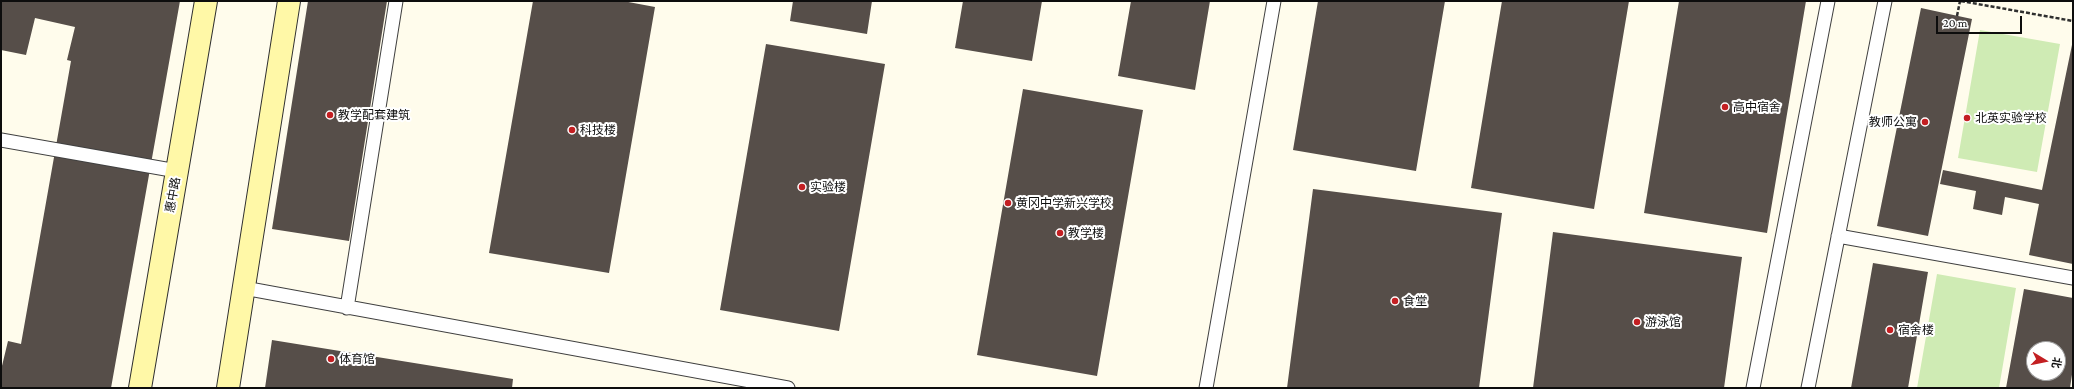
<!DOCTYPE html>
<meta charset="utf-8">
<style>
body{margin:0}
#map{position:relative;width:2074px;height:389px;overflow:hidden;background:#fffcec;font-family:"Crimson Pro","Noto Sans SC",serif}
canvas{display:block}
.frame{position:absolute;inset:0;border:2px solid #0d0d0d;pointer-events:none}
.north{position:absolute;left:2026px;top:341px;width:40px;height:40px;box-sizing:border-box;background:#fff;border:1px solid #9e9e9e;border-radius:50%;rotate:100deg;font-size:11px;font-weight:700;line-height:16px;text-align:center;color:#0d0d0d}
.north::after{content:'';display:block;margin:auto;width:14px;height:18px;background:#c31f22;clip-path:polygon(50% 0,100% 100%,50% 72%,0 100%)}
.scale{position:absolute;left:1936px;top:16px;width:86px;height:18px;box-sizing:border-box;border:2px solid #0d0d0d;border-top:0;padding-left:5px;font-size:12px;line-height:14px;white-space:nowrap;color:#0d0d0d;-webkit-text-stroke:3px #fff;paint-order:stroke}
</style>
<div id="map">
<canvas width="2074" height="389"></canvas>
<div class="frame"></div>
<div class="north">北</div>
<div class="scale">20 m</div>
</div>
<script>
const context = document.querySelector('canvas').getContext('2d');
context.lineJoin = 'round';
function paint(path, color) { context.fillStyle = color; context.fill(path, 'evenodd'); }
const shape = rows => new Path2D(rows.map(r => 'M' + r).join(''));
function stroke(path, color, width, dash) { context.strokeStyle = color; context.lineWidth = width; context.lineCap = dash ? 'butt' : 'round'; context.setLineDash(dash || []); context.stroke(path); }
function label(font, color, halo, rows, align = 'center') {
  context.font = font + ' "Crimson Pro","Noto Sans SC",serif'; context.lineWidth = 4; context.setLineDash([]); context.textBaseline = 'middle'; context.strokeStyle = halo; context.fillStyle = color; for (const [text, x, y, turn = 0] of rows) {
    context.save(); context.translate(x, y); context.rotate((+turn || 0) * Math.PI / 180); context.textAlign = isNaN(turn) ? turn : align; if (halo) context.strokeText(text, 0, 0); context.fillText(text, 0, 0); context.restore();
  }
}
paint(shape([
 [1980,30,2060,44,2037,172,1958,158],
 [1937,274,2016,288,1999,388,1917,388]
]), '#cfebb4');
paint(shape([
 [1,1,180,1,111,388,1,388,1,370,8,341,21,344,71,61,67,60,75,27,35,18,26,55,1,50],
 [308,1,387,1,349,241,272,229],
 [533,1,623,1,655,7,609,273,489,253],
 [793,1,872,1,867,34,790,21],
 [963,1,1042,1,1032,61,955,48],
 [1131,1,1210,1,1195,90,1118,76],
 [1318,1,1445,1,1416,171,1293,150],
 [1502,1,1629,1,1594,209,1471,188],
 [1679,1,1806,1,1767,233,1644,213],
 [1921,8,1972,19,1928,236,1877,226],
 [2073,40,2073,264,2029,255,2039,204,2005,197,2002,215,1973,209,1976,191,1940,184,1943,170,2042,190],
 [766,44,885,64,839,331,720,310],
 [1023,89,1143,110,1097,376,977,355],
 [1313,189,1502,213,1479,388,1287,388],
 [1553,232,1742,257,1724,388,1533,388],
 [1873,263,1928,272,1908,388,1851,388],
 [2024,289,2073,298,2073,368,2070,388,2006,388],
 [2034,349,2058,349,2058,373,2034,373],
 [272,340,513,379,512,388,265,388]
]), '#564e49');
const lane = shape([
 [1,140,177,171],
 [1838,236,2073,278],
 [244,288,788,388],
 [347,308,396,1],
 [1206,388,1274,1],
 [1753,388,1828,1],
 [1808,388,1885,1]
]);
const secondary = shape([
 [140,388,206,1],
 [228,388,289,1]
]);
stroke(lane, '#404040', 15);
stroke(secondary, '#2f2f2f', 24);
stroke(shape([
 [1961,1,2073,21],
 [1957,16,1960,1]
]), '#2f2f2f', 2.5, [4, 2]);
stroke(lane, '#fff', 13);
stroke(secondary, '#fff8a7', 22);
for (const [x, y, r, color] of [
 [1725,107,4,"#c31f22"],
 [330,115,4,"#c31f22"],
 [1967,118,4,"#c31f22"],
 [1925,122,4,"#c31f22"],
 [572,130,4,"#c31f22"],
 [802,187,4,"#c31f22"],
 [1008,203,4,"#c31f22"],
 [1060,233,4,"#c31f22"],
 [1395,301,4,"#c31f22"],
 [1637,322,4,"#c31f22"],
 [1890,330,4,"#c31f22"],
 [331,359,4,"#c31f22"]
]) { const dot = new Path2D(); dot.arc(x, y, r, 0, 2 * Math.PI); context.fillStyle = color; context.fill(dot); stroke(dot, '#fff', 1.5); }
label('12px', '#0d0d0d', '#fff', [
 ["高中宿舍",1733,107],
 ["教学配套建筑",338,115],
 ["北英实验学校",1975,118],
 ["教师公寓",1917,122,"right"],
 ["科技楼",580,130],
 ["实验楼",810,187],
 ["黄冈中学新兴学校",1016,203],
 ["教学楼",1068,233],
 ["食堂",1403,301],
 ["游泳馆",1645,322],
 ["宿舍楼",1898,330],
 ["体育馆",339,359]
], 'left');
label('12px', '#0d0d0d', '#fff', [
 ["惠中路",173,195,-80]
]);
</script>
